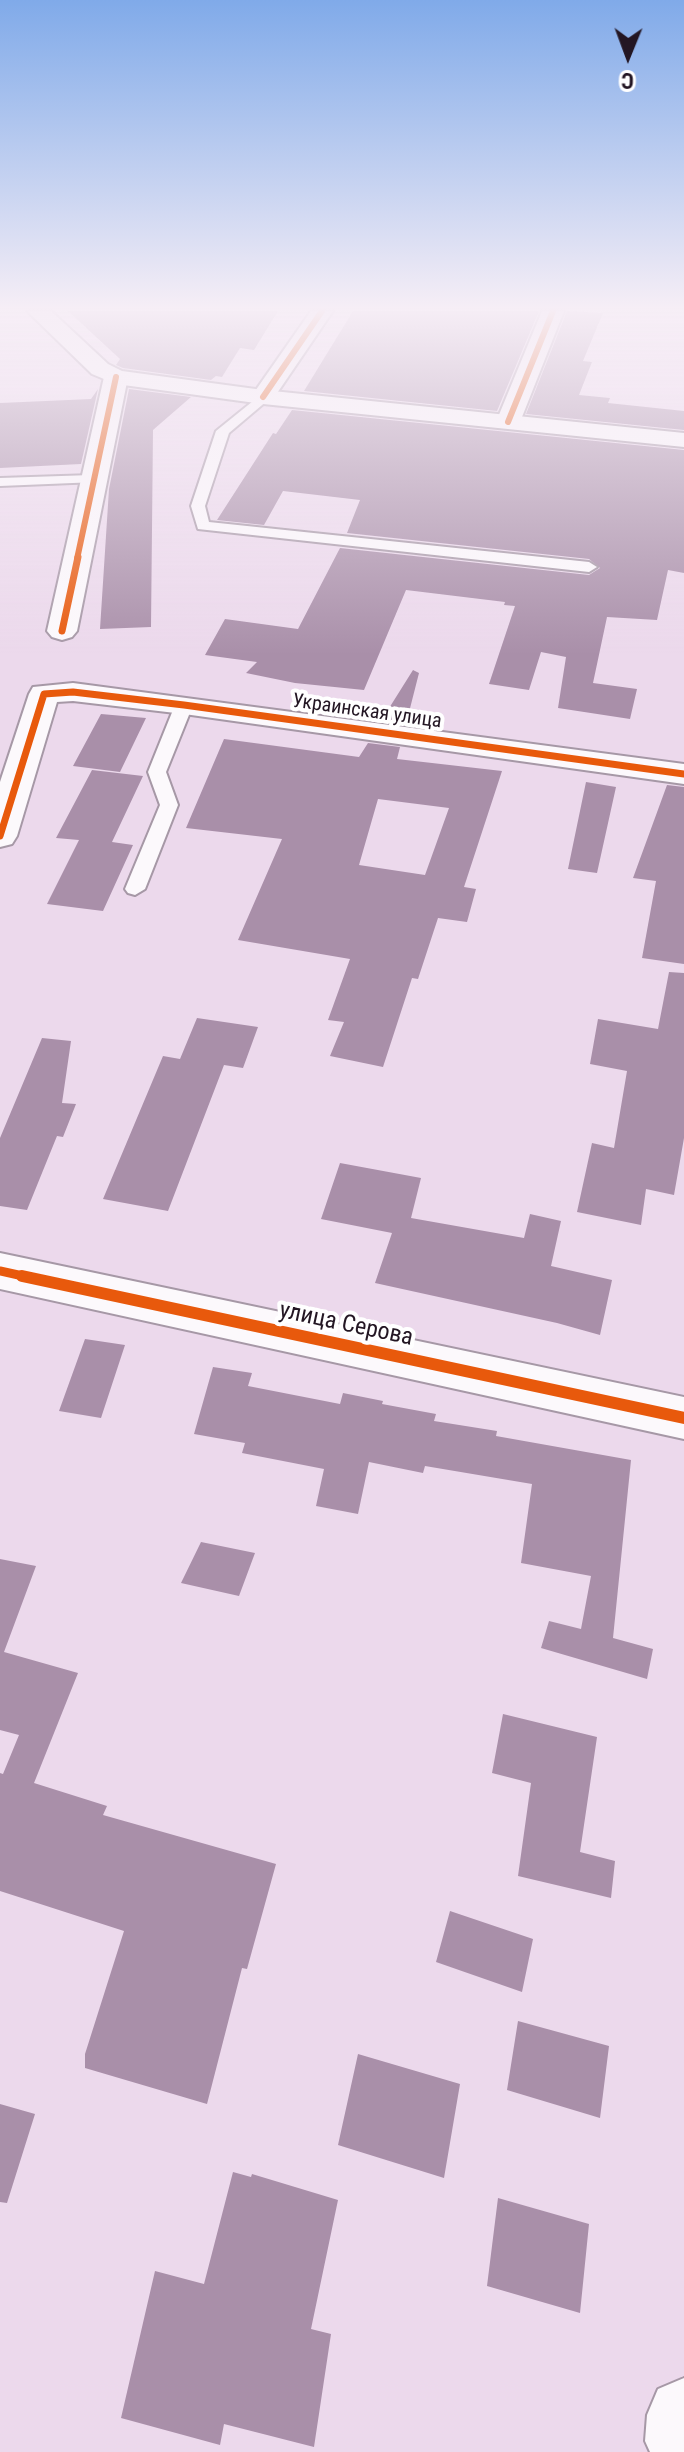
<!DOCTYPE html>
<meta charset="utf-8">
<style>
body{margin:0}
#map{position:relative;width:684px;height:2452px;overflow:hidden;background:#ecd9ec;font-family:"Roboto Condensed",sans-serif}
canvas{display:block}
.north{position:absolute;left:588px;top:16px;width:80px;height:80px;-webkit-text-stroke:6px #fff;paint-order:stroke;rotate:181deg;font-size:22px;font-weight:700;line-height:32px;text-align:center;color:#231623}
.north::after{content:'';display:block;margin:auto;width:28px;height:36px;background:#231623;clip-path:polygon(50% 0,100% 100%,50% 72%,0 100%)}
</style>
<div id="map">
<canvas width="684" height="2452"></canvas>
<div class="north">С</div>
</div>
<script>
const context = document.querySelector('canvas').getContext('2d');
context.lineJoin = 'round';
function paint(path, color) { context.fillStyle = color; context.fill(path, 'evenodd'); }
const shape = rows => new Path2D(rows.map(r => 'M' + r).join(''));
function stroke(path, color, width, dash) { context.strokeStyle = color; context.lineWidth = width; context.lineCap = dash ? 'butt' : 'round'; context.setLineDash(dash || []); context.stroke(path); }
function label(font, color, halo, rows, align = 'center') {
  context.font = font + ' "Roboto Condensed",sans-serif'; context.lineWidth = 8; context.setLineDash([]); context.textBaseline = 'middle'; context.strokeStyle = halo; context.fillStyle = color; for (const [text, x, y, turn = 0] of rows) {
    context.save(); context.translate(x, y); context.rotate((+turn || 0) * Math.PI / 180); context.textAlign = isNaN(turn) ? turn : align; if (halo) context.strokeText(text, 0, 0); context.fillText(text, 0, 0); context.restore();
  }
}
paint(shape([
 [68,311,278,311,254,350,240,348,222,377,216,376,211,380,123,368,116,365,120,359],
 [353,311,539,311,497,411,304,391],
 [567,311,603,313,583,361,592,362,579,395,610,398,608,403,684,411,684,430,526,414],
 [98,389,81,464,0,468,0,403,91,399],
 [129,389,191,397,153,430,151,627,100,629,109,489],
 [292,410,684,450,684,573,668,570,657,620,607,617,593,683,637,689,630,719,558,708,566,657,541,652,529,690,489,684,515,606,504,605,505,602,406,590,364,690,295,683,246,673,257,662,205,655,225,619,298,629,340,548,589,575,600,568,589,559,347,533,360,500,283,491,264,525,217,520,273,433,276,434],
 [413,670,419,673,406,724,381,721],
 [101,714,146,718,120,772,73,766],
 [224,739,359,757,368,743,400,747,397,759,502,771,464,887,476,889,467,922,438,918,418,979,412,978,383,1067,330,1056,344,1022,328,1020,350,959,238,940,282,839,186,828],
 [378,799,449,808,425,875,359,865],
 [92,770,143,776,112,842,133,845,103,911,47,904,79,840,56,838],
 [586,782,616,787,597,873,568,869],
 [667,785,684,787,684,964,642,958,656,881,633,878],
 [669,972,684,973,684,1138,674,1195,646,1189,641,1225,577,1212,592,1143,614,1148,627,1071,590,1064,598,1019,658,1029],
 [197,1018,258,1027,243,1068,224,1065,168,1211,103,1199,163,1056,180,1059],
 [42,1038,71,1041,62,1103,76,1104,63,1137,57,1136,27,1210,0,1206,0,1138],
 [340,1163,421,1178,411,1218,524,1238,530,1214,561,1221,551,1266,612,1280,600,1335,557,1323,375,1283,392,1233,321,1219],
 [85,1339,125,1345,101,1418,59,1411],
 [213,1367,252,1373,248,1386,340,1404,343,1393,383,1401,382,1404,436,1414,434,1421,497,1431,496,1436,631,1460,613,1638,653,1649,647,1679,541,1648,549,1621,581,1629,591,1576,521,1563,532,1484,425,1466,423,1473,369,1462,358,1514,316,1506,324,1469,242,1453,245,1443,194,1434],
 [201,1542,255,1553,239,1596,181,1583],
 [0,1559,36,1566,4,1652,78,1673,34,1783,107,1806,103,1815,276,1864,247,1969,242,1968,207,2104,85,2068,85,2054,124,1931,0,1891,0,1773,3,1774,19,1735,0,1730],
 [503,1714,597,1737,580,1852,615,1861,611,1898,518,1876,531,1783,492,1773],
 [450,1911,533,1939,522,1992,436,1962],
 [518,2021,609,2046,600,2118,507,2090],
 [358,2054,460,2084,444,2178,338,2145],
 [0,2104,35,2114,7,2203,0,2202],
 [233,2172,251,2177,252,2174,338,2200,311,2329,331,2334,314,2447,224,2424,220,2445,121,2418,155,2271,204,2284],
 [498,2198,589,2224,580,2313,487,2286]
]), '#a98fa9');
const lane = shape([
 [263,393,268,394,268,400,229,433,205,506,209,522,589,562,597,567,589,572,198,529,191,506,216,431,263,393],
 [92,475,97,476,97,482,0,486,0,478,92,475],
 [184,700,193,705,166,772,178,805,145,889,135,895,128,893,125,889,160,805,148,772,175,705,184,700]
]);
const street = shape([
 [311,311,333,311,271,402,255,402,251,397,311,311],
 [542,311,564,311,520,422,517,427,499,427,496,422,542,311],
 [116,370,124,372,128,377,77,631,72,637,62,640,52,637,47,631,104,377,108,372,116,370],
 [73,683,684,764,684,784,184,714,73,701,57,702,17,836,12,844,0,847,0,782,29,694,33,687,73,683],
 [0,1253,684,1397,684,1439,0,1289,0,1253],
 [684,2378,684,2452,650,2452,645,2441,647,2415,658,2389,684,2378]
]);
const secondary = shape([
 [27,311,51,311,108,364,122,371,263,390,684,433,684,447,263,404,116,384,92,374,27,311]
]);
stroke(lane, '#a698a6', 4);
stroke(street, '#a698a6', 4);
stroke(secondary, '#a698a6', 4);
paint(lane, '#fcf9fc');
paint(street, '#fcf9fc');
paint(secondary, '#fcf9fc');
stroke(shape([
 [263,397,322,311],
 [508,422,553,311],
 [77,559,116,377]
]), '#e8590c', 6);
stroke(shape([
 [62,631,78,557],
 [0,836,44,694,73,692,184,705,684,774]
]), '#e8590c', 7);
stroke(shape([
 [0,1271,32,1278]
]), '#e8590c', 9);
stroke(shape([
 [22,1276,684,1418]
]), '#e8590c', 12);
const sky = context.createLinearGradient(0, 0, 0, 655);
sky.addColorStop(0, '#80aae9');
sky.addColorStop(0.47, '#f6eef6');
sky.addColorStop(1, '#f6eef600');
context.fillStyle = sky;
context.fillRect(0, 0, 684, 655);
label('20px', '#231623', '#fff', [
 ["Украинская улица",367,712,8]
]);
label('24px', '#231623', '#fff', [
 ["улица Серова",346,1325,12]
]);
</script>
